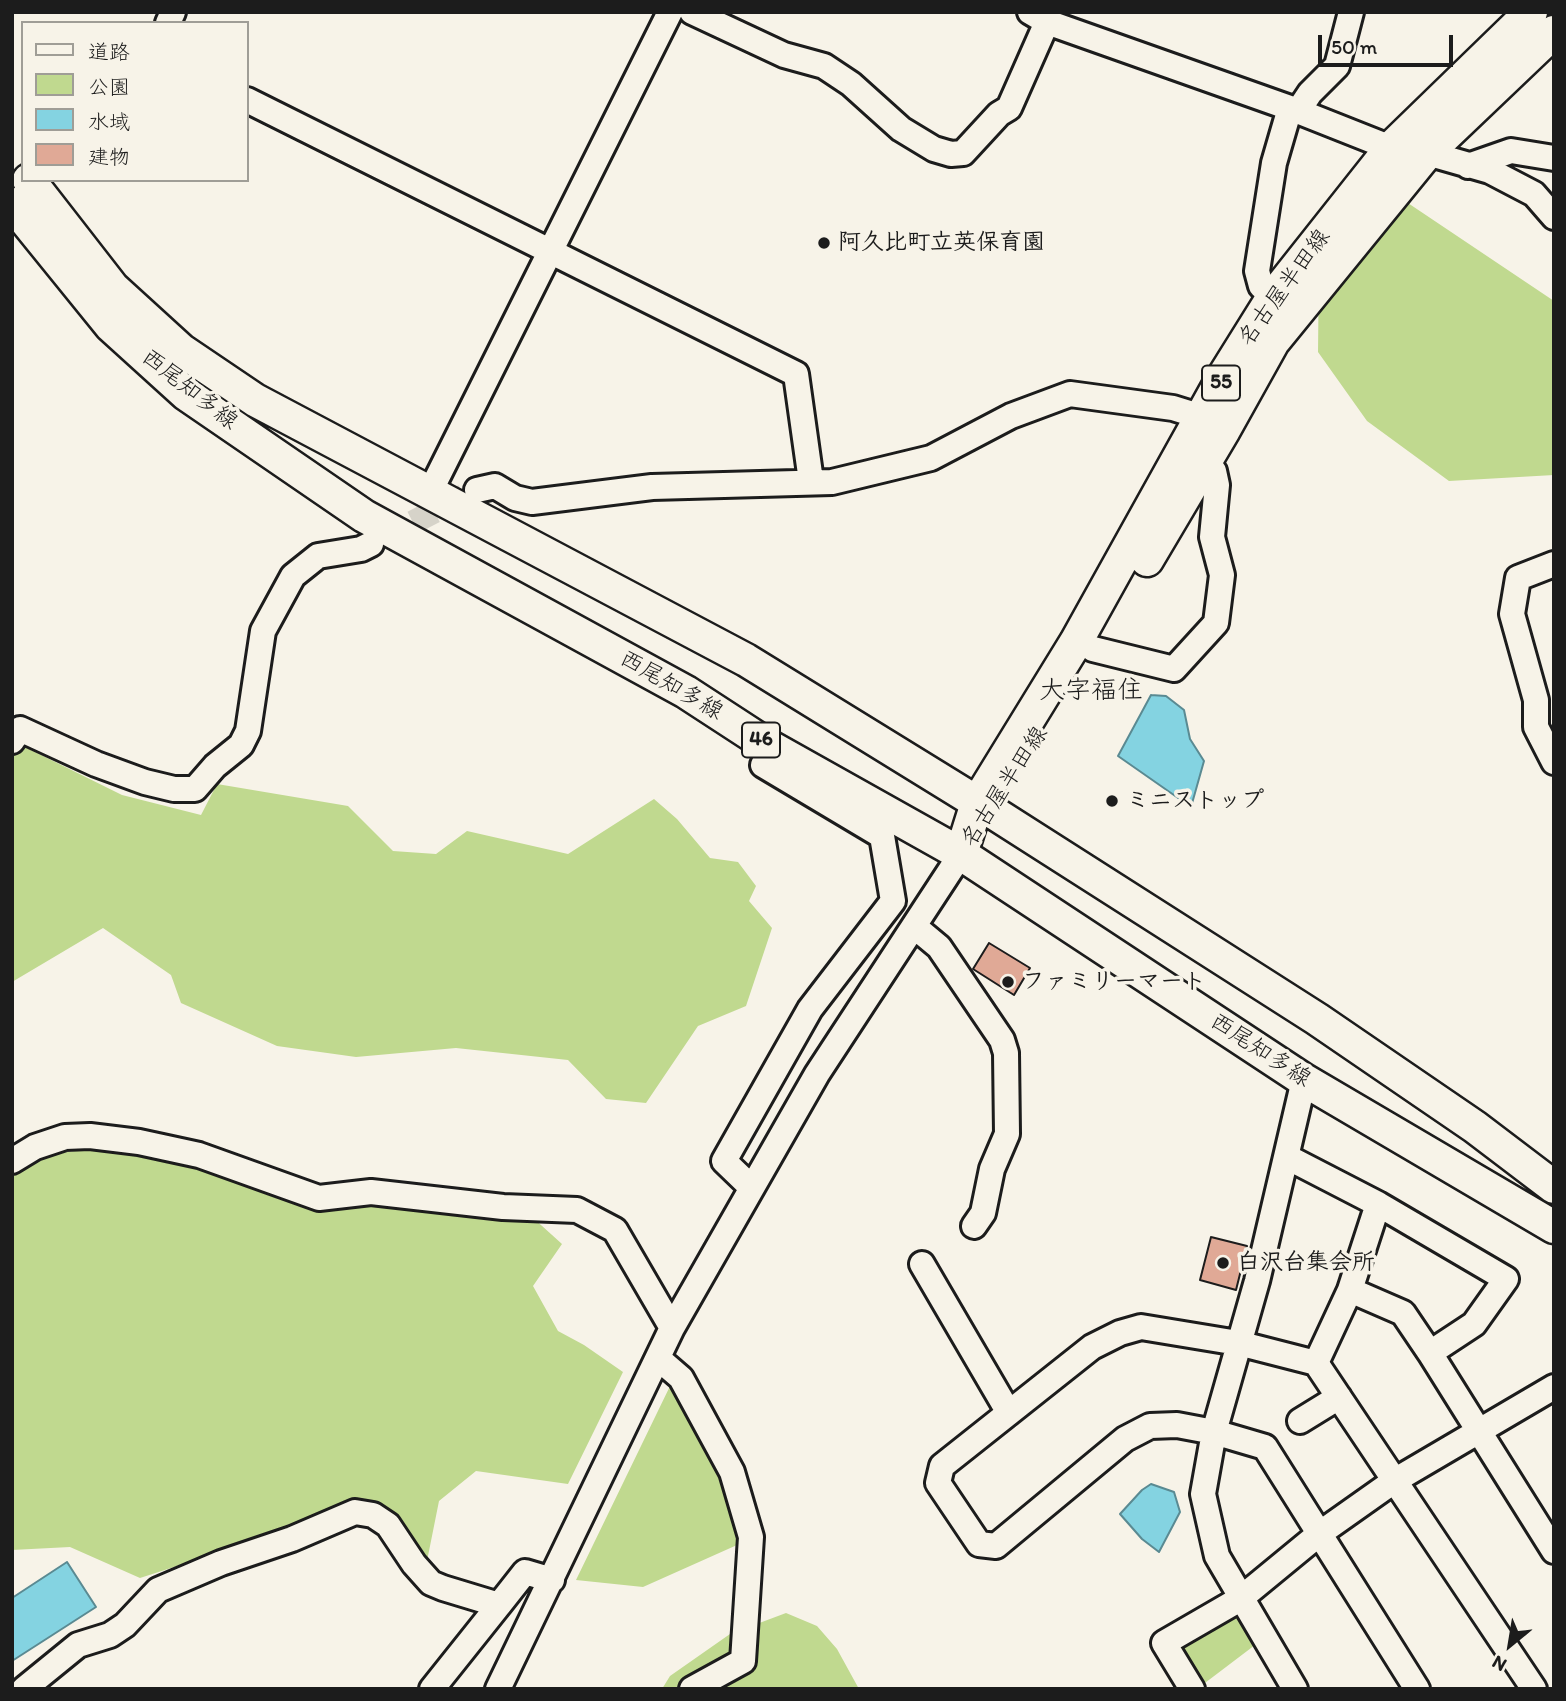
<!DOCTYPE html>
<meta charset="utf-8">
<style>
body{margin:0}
#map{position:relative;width:1566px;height:1701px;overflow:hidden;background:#f7f3e8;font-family:Itim,"Klee One",sans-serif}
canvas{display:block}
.frame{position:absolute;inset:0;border:14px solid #1c1c1c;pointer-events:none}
.legend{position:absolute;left:21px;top:21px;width:228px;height:161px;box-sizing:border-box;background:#f7f3e8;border:2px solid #9f9d96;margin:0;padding:9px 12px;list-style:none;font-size:21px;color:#1c1c1c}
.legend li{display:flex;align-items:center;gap:14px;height:35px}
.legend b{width:35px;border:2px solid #9f9d96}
.north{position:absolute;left:1475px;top:1610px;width:70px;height:70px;-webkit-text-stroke:5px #f7f3e8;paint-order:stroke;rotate:210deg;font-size:19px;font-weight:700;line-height:28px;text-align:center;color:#1c1c1c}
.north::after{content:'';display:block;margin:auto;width:24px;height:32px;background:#1c1c1c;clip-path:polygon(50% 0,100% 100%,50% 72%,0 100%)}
.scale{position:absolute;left:1318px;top:35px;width:135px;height:32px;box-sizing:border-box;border:4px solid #1c1c1c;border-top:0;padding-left:9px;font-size:21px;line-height:24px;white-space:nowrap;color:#1c1c1c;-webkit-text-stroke:5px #f7f3e8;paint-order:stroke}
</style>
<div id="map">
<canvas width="1566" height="1701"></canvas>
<div class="frame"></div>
<ul class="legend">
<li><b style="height:9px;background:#f7f3e8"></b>道路</li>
<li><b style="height:19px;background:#c0d98f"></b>公園</li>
<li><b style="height:19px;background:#84d3e1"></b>水域</li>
<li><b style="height:19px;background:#e0a996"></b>建物</li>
</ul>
<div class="north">N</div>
<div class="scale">50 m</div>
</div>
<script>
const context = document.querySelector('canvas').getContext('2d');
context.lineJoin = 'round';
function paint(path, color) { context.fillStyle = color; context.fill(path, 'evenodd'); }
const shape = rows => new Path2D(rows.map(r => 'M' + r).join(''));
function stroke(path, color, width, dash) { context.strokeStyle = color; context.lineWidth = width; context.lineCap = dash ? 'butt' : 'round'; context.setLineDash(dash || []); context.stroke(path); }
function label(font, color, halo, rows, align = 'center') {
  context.font = font + ' Itim,"Klee One",sans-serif'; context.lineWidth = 7; context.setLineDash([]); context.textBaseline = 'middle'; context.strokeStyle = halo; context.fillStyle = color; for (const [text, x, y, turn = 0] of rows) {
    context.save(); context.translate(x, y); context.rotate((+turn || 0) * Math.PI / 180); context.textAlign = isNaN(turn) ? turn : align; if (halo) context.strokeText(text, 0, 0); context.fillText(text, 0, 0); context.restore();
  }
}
paint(shape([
 [1393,193,1554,301,1554,475,1449,481,1367,421,1318,352,1319,259],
 [25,747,122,795,201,815,217,784,348,806,393,851,436,854,467,831,568,854,654,799,677,819,710,858,738,862,756,886,749,901,772,928,746,1006,698,1026,646,1103,606,1099,568,1060,456,1048,356,1057,277,1046,181,1003,171,975,103,928,12,982,12,752],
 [103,1147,194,1161,294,1200,531,1216,562,1244,533,1286,558,1331,584,1345,623,1372,568,1484,476,1471,439,1501,426,1566,366,1505,140,1578,70,1547,12,1550,12,1171,39,1156],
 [672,1382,716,1457,746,1541,643,1587,576,1580],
 [1232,1611,1255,1645,1197,1689,1164,1643],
 [786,1613,817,1626,837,1649,859,1689,662,1689,670,1676,730,1634]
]), '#c0d98f');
const water = shape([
 [1151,695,1166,696,1184,710,1190,739,1204,761,1191,807,1118,756,1151,695],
 [1151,1484,1174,1492,1180,1512,1159,1552,1142,1539,1120,1514,1142,1490,1151,1484],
 [67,1562,96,1607,12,1661,12,1598,67,1562]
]);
paint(water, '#84d3e1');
stroke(water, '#5a8a92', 2);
const building = shape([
 [989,943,1030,968,1014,995,973,969,989,943],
 [1211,1237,1247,1246,1236,1290,1200,1280,1211,1237]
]);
paint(building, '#e0a996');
stroke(building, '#1c1c1c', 2);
stroke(shape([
 [381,539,464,496]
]), '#d6d3c9', 24, [24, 12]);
const minor = shape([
 [692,12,784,55,824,66,851,84,901,129,934,149,951,154,963,153,999,114,1009,108,1047,22],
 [1030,12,1047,22,1290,108,1391,148,1427,153,1490,171,1534,194,1554,217],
 [168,23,173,12],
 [247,100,796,374,811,481],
 [1298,111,1310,93,1337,66,1351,12],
 [1468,166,1511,151,1554,158],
 [1273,297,1261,286,1257,271,1274,163,1290,108],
 [477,490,495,486,515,498,532,502,652,487,832,482,931,458,1011,416,1070,394,1173,408,1202,417],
 [430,492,670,12],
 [1554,564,1518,578,1512,614,1536,700,1536,727,1554,762],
 [1093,649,1174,669,1216,623,1222,575,1212,537,1217,485,1214,471,1206,461],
 [12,741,20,729,96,764,145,782,174,789,195,789,215,766,241,745,248,731,263,631,293,576,318,556,361,549,371,544],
 [915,927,939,947,1002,1040,1006,1053,1007,1134,992,1169,983,1213,974,1226],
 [1287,1157,1378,1204,1506,1279,1474,1324,1430,1353,1554,1551],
 [12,1161,35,1147,65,1137,90,1136,139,1142,199,1155,319,1198,371,1192,503,1207,577,1210,615,1230,672,1328],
 [752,1188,724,1161,810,1009,893,901,882,836,763,765,772,748],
 [922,1264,1009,1413],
 [1350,1290,1403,1313,1430,1353],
 [659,1359,681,1378,732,1472,751,1537,743,1661,692,1689],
 [1316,1363,1350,1290,1378,1204],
 [1300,1421,1339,1397],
 [24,1689,78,1645,110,1635,125,1625,158,1590,221,1563,292,1539,355,1512,373,1515,388,1525,414,1564,431,1583,443,1588,499,1605,525,1572,552,1580],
 [432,1689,499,1605],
 [498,1689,672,1328,817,1074,961,854],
 [1192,1689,1164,1643,1240,1599,1319,1534,1394,1481,1554,1387],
 [1295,1689,1217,1556,1203,1494,1214,1432,1257,1281,1304,1080],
 [1417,1689,1265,1447,1214,1432,1177,1425,1150,1426,1125,1439,996,1546,979,1544,938,1483,942,1466,1092,1347,1120,1333,1141,1327,1238,1343,1316,1363,1534,1689]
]);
const major = shape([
 [29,180,113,288,181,350,255,400,746,660,991,811,1317,1019,1475,1127,1554,1187],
 [12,204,111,326,186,394,364,516,686,692,772,748,961,854,1304,1080,1554,1227],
 [1147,560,1224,430,1273,342,1427,153,1554,32],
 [961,854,977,803,1076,642,1225,374,1273,297,1391,148,1531,12]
]);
stroke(minor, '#1c1c1c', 30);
stroke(major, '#1c1c1c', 37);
stroke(minor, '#f7f3e8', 24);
stroke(major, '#f7f3e8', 32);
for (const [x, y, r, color] of [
 [824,243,7,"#1c1c1c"],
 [1112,801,7,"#1c1c1c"],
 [1008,982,7,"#1c1c1c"],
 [1223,1263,7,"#1c1c1c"]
]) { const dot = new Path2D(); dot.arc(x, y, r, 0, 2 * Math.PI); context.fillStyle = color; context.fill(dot); stroke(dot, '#f7f3e8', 2.5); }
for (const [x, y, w] of [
 [1221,383,38],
 [761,740,38]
]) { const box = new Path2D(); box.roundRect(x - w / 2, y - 17.5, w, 35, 5); context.fillStyle = '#f7f3e8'; context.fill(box); stroke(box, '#1c1c1c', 2); }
label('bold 21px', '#1c1c1c', null, [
 ["55",1221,383],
 ["46",761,740]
]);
label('bold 23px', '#1c1c1c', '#f7f3e8', [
 ["阿久比町立英保育園",838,243],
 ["ミニストップ",1126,801],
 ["ファミリーマート",1022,982],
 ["白沢台集会所",1237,1263]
], 'left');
label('23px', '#1c1c1c', '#f7f3e8', [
 ["名古屋半田線",1285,288,-54],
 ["西尾知多線",189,390,38],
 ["西尾知多線",671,686,30],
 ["名古屋半田線",1005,787,-57],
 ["西尾知多線",1260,1051,33]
]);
label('26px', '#1c1c1c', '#f7f3e8', [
 ["大字福住",1091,691]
]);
</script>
